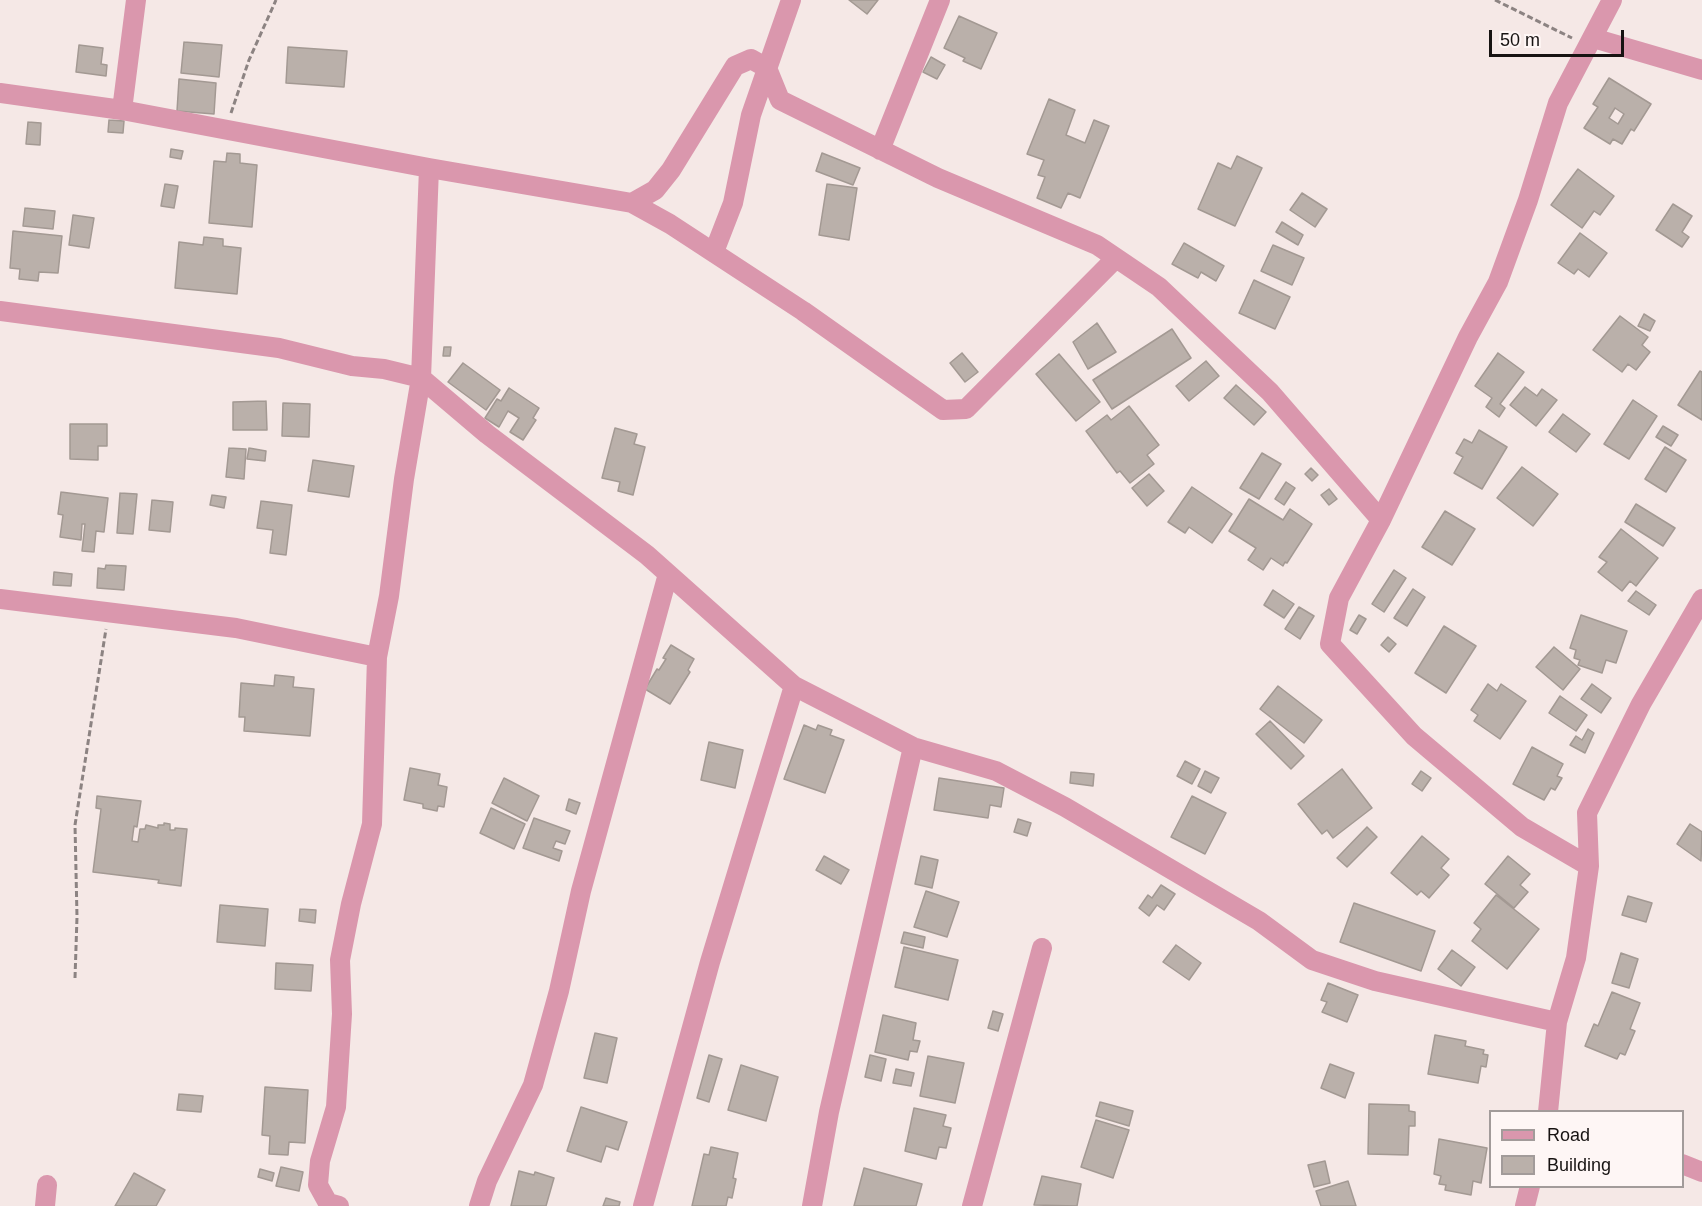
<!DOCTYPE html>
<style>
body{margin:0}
#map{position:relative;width:1702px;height:1206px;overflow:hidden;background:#f5e8e6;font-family:Arial,sans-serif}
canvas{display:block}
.legend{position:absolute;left:1489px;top:1110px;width:195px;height:78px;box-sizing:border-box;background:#fef6f5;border:2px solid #a29b9a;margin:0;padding:8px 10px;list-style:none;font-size:18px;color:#171312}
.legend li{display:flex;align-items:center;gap:12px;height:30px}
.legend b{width:30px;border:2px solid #a29b9a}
.scale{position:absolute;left:1489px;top:30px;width:135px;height:27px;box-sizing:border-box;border:3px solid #171312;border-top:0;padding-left:8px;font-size:18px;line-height:21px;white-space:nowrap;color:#171312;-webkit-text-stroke:4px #fef6f5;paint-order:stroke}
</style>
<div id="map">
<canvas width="1702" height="1206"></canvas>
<ul class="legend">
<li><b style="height:8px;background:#da97ad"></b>Road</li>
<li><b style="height:16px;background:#bab0aa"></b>Building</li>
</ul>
<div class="scale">50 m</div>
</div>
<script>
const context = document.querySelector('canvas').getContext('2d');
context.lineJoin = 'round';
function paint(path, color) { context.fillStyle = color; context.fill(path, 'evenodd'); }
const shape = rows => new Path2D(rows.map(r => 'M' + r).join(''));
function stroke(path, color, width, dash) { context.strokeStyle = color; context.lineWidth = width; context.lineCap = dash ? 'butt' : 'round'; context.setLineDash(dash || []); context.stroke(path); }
const building = shape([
 [849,0,878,0,867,14,849,0],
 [959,16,997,33,981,69,963,61,965,58,944,48,959,16],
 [184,42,222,45,219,77,181,73,184,42],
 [79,45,103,48,101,64,107,65,106,76,76,72,79,45],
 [288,47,347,51,344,87,286,83,288,47],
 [931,57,945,65,937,79,923,72,931,57],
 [1609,78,1651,104,1634,131,1631,129,1622,144,1613,139,1610,144,1584,128,1598,107,1593,104,1609,78],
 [1615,108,1624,114,1618,124,1609,118,1615,108],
 [179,79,216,83,214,114,177,111,179,79],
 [1049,99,1075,110,1066,135,1085,143,1094,120,1109,126,1080,198,1068,193,1061,208,1037,198,1045,177,1038,175,1044,160,1027,154,1049,99],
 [109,120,124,121,123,133,108,132,109,120],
 [28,122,41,123,40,145,26,144,28,122],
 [171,149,183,151,181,159,170,157,171,149],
 [227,153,240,154,240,163,257,165,252,227,209,223,214,161,226,162,227,153],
 [822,153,860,168,853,185,816,171,822,153],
 [1237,156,1262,168,1235,226,1198,209,1218,163,1231,169,1237,156],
 [1578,169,1614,196,1600,215,1594,211,1582,228,1551,205,1578,169],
 [165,184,178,186,174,208,161,206,165,184],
 [827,184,857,188,849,240,819,235,827,184],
 [1302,193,1327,209,1315,227,1290,210,1302,193],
 [1673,204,1692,216,1682,232,1689,237,1682,247,1656,230,1673,204],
 [25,208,55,211,53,229,23,226,25,208],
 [73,215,94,218,89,248,69,245,73,215],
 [1282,222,1303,235,1298,245,1276,232,1282,222],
 [13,231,62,236,58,273,39,272,38,281,19,279,20,269,10,268,13,231],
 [1580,233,1607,253,1589,277,1578,269,1574,274,1558,263,1580,233],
 [204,237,223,239,223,246,241,248,237,294,175,288,179,242,203,245,204,237],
 [1184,243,1224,266,1216,281,1201,272,1198,278,1172,264,1184,243],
 [1273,245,1304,258,1292,285,1261,271,1273,245],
 [1254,280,1290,297,1275,329,1239,313,1254,280],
 [1644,314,1655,321,1650,331,1638,326,1644,314],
 [1620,316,1648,337,1642,345,1650,352,1636,370,1628,364,1622,372,1593,350,1620,316],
 [1097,323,1116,352,1088,369,1073,342,1097,323],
 [1172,329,1191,358,1112,409,1093,380,1172,329],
 [444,347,451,347,450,356,443,356,444,347],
 [962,353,978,372,965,382,950,363,962,353],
 [1498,353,1524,372,1500,404,1505,408,1499,417,1486,407,1492,398,1475,386,1498,353],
 [1059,354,1100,402,1076,421,1036,374,1059,354],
 [1206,361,1219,376,1189,401,1176,386,1206,361],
 [463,363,500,390,486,410,448,382,463,363],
 [1700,371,1702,372,1702,420,1678,405,1700,371],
 [1236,385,1266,412,1254,425,1224,398,1236,385],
 [1525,387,1537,396,1542,389,1557,400,1536,426,1510,405,1525,387],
 [509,388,539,408,533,418,536,420,523,440,510,432,519,418,508,411,499,427,485,418,497,399,501,401,509,388],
 [1633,400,1657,416,1629,459,1604,444,1633,400],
 [266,401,267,430,233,430,233,402,266,401],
 [283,403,310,404,309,437,282,436,283,403],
 [1129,406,1159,445,1147,455,1154,464,1130,483,1120,471,1117,473,1086,431,1107,415,1111,420,1129,406],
 [1563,414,1590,434,1576,452,1549,432,1563,414],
 [70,424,107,424,107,446,98,446,98,460,70,459,70,424],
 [1663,426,1678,435,1671,446,1656,437,1663,426],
 [615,428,637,434,634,444,645,447,633,495,618,491,620,482,602,478,615,428],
 [1479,430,1507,447,1482,489,1454,473,1463,457,1456,453,1464,439,1472,443,1479,430],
 [1665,447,1686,460,1666,492,1645,479,1665,447],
 [229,448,246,449,244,479,226,477,229,448],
 [249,448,266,451,265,461,247,459,249,448],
 [1262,453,1281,464,1259,499,1240,488,1262,453],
 [313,460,354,466,349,497,308,491,313,460],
 [1522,467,1558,494,1533,526,1497,498,1522,467],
 [1311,468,1318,475,1312,481,1305,474,1311,468],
 [1149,474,1164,491,1147,506,1132,488,1149,474],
 [1286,482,1295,488,1284,505,1275,499,1286,482],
 [1192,487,1232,514,1212,543,1189,527,1185,533,1168,522,1192,487],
 [1329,489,1337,499,1329,505,1321,495,1329,489],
 [61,492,108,498,104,532,96,531,94,552,82,551,85,524,82,524,81,540,60,537,63,515,58,514,61,492],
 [120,493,137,494,133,534,117,533,120,493],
 [212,495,226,497,224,508,210,505,212,495],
 [1249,499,1283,520,1290,509,1312,524,1287,563,1285,562,1283,566,1271,558,1263,570,1248,560,1256,548,1229,531,1249,499],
 [152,500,173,502,170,532,149,530,152,500],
 [261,501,292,505,286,555,270,553,273,530,257,528,261,501],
 [1636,504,1675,528,1663,546,1625,522,1636,504],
 [1445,511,1475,529,1452,565,1422,547,1445,511],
 [1621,529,1658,558,1636,586,1630,581,1622,591,1598,572,1607,562,1599,557,1621,529],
 [106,565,126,566,124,590,97,588,98,568,105,569,106,565],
 [1394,570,1406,578,1384,612,1372,604,1394,570],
 [54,572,72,574,71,586,53,585,54,572],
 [1413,589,1425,597,1407,626,1394,618,1413,589],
 [1273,590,1294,604,1284,618,1264,605,1273,590],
 [1636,591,1656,605,1649,615,1628,601,1636,591],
 [1299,607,1314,616,1300,639,1285,629,1299,607],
 [1359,615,1366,619,1357,634,1350,630,1359,615],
 [1581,615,1627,631,1616,663,1606,660,1602,673,1578,665,1580,660,1574,658,1576,650,1570,648,1581,615],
 [1444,626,1476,646,1446,693,1415,673,1444,626],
 [1388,637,1396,644,1389,652,1381,645,1388,637],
 [671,645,694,659,688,670,690,672,670,704,645,689,657,669,659,670,666,659,663,658,671,645],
 [1554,647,1580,669,1563,690,1536,667,1554,647],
 [275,675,294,677,293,687,314,689,310,736,244,731,245,717,239,717,241,683,274,686,275,675],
 [1488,684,1497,691,1501,684,1526,701,1500,739,1474,721,1478,715,1471,710,1488,684],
 [1592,684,1611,698,1601,713,1581,699,1592,684],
 [1278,686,1322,720,1304,743,1260,709,1278,686],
 [1560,696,1587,715,1576,731,1549,713,1560,696],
 [1270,721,1304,756,1291,769,1256,734,1270,721],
 [804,725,816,730,818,725,832,730,830,735,844,740,825,793,784,779,804,725],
 [1588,729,1594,733,1585,753,1570,745,1576,736,1582,740,1588,729],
 [709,742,743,750,735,788,701,780,709,742],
 [1532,747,1563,764,1557,776,1562,778,1555,790,1551,788,1544,800,1513,784,1532,747],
 [1185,761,1200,769,1192,784,1177,776,1185,761],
 [410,768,440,774,438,785,447,787,444,807,438,806,437,811,423,808,423,804,404,800,410,768],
 [1342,769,1372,808,1333,838,1327,830,1322,834,1298,804,1342,769],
 [1205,771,1219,778,1211,793,1198,786,1205,771],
 [1421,771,1431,778,1422,791,1412,784,1421,771],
 [1071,772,1094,774,1093,786,1070,783,1071,772],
 [504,778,539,796,527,821,492,803,504,778],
 [939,778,1004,788,1001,807,990,805,988,818,934,810,939,778],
 [97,796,141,801,137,827,134,826,132,841,138,842,140,829,145,829,146,825,158,828,158,825,164,825,164,823,170,824,170,830,175,830,175,828,187,829,181,886,158,883,159,880,93,872,101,809,96,808,97,796],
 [1192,796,1226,813,1205,854,1171,837,1192,796],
 [569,799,580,803,576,814,566,810,569,799],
 [491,808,525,824,514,849,480,833,491,808],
 [534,818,570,831,565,844,556,841,553,848,562,851,559,861,523,848,534,818],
 [1018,819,1031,823,1027,836,1014,832,1018,819],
 [1690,824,1702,832,1701,861,1677,844,1690,824],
 [1367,827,1377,837,1347,867,1337,858,1367,827],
 [1422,836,1449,859,1441,868,1449,875,1429,898,1421,891,1417,895,1391,873,1422,836],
 [824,856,849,870,841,884,816,870,824,856],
 [921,856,938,860,932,888,915,884,921,856],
 [1508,856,1530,874,1520,885,1528,892,1514,908,1485,884,1508,856],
 [1161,885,1175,894,1164,910,1157,905,1149,916,1139,908,1148,895,1152,898,1161,885],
 [926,891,959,902,947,937,914,927,926,891],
 [1496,895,1539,929,1507,969,1472,941,1481,929,1474,923,1496,895],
 [1628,896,1652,903,1646,922,1622,915,1628,896],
 [1354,903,1435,931,1421,971,1340,942,1354,903],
 [220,905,268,909,265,946,217,942,220,905],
 [300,909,316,910,315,923,299,921,300,909],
 [904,932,925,937,923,948,901,943,904,932],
 [1176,945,1201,963,1189,980,1163,962,1176,945],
 [904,947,958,960,948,1000,895,987,904,947],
 [1452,950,1475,967,1461,986,1438,969,1452,950],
 [1621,953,1638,959,1629,988,1612,983,1621,953],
 [276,963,313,965,311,991,275,989,276,963],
 [1328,983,1358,995,1347,1022,1322,1012,1327,1002,1321,1000,1328,983],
 [1612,992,1640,1003,1630,1029,1635,1031,1625,1055,1620,1053,1617,1059,1585,1046,1594,1024,1598,1026,1612,992],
 [993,1011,1003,1014,998,1031,988,1028,993,1011],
 [883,1015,916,1023,913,1040,920,1041,917,1052,910,1051,908,1060,875,1052,883,1015],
 [595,1033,617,1038,607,1083,584,1078,595,1033],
 [1435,1035,1466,1041,1465,1046,1484,1050,1483,1054,1488,1055,1486,1067,1481,1066,1478,1083,1428,1074,1435,1035],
 [709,1055,722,1059,709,1102,697,1098,709,1055],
 [870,1055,886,1059,881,1081,865,1077,870,1055],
 [928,1056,964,1063,955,1103,920,1096,928,1056],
 [1330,1064,1354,1073,1345,1098,1321,1088,1330,1064],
 [741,1065,778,1077,766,1121,728,1110,741,1065],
 [896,1069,914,1073,911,1086,893,1083,896,1069],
 [265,1087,308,1090,305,1143,289,1142,288,1155,269,1154,270,1136,262,1135,265,1087],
 [179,1094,203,1096,201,1112,177,1110,179,1094],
 [1100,1102,1133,1111,1129,1126,1096,1116,1100,1102],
 [1369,1104,1409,1105,1409,1111,1415,1112,1415,1126,1409,1126,1408,1155,1368,1154,1369,1104],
 [581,1107,627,1122,618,1150,606,1146,601,1162,567,1151,581,1107],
 [914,1108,946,1115,943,1126,951,1128,946,1148,939,1147,936,1159,905,1151,914,1108],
 [1096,1120,1129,1130,1113,1178,1081,1167,1096,1120],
 [1439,1139,1487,1148,1481,1183,1473,1181,1471,1195,1445,1190,1446,1185,1439,1184,1441,1176,1434,1174,1439,1139],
 [711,1147,738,1153,733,1178,736,1179,732,1198,728,1197,726,1206,692,1206,704,1154,709,1155,711,1147],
 [1325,1161,1330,1183,1314,1187,1308,1165,1325,1161],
 [281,1167,303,1172,299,1191,276,1186,281,1167],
 [864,1168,922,1184,916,1206,854,1206,864,1168],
 [260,1169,274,1173,272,1181,258,1177,260,1169],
 [519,1171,534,1175,535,1172,554,1178,546,1206,511,1206,519,1171],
 [134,1173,165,1190,156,1206,115,1206,134,1173],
 [1042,1176,1081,1184,1077,1206,1034,1205,1042,1176],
 [1348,1181,1356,1206,1321,1206,1316,1191,1348,1181],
 [606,1198,620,1202,619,1206,603,1206,606,1198]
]);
paint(building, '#bab0aa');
stroke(building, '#a39993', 1.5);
stroke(shape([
 [1495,0,1572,38],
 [231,113,249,60,276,0],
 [75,978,77,917,75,825,106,629]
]), '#8c8382', 3, [6, 3]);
stroke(shape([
 [1593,38,1702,70],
 [0,93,122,110,429,168,632,203,655,190,671,170,735,66,751,59,767,68,780,100,938,178,1097,245,1159,287,1270,392,1381,520],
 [122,110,136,0],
 [880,150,940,0],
 [632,203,670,224,803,311,943,410,966,409,1116,258],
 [714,252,733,203,751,115,791,0],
 [0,311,279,348,352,366,384,369,421,378,487,434,647,555,794,686,913,747,996,771,1065,807,1259,921,1312,960,1375,981,1557,1022],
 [0,599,236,628,377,657],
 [1589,866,1522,827,1414,736,1330,644,1339,598,1381,520,1468,337,1498,282,1528,200,1558,103,1612,0],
 [1548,1112,1557,1022,1576,958,1589,866,1587,813,1641,704,1702,599],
 [1682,1164,1702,1172],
 [45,1206,47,1185],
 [339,1206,328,1203,318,1185,320,1161,336,1107,342,1014,340,960,351,904,372,824,377,657,389,596,404,479,421,378,429,168],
 [479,1206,487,1181,533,1085,559,991,581,891,668,574],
 [643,1206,710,962,794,686],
 [812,1206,829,1112,913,747],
 [972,1206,1042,948],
 [1525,1206,1530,1186]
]), '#da97ad', 20);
</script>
